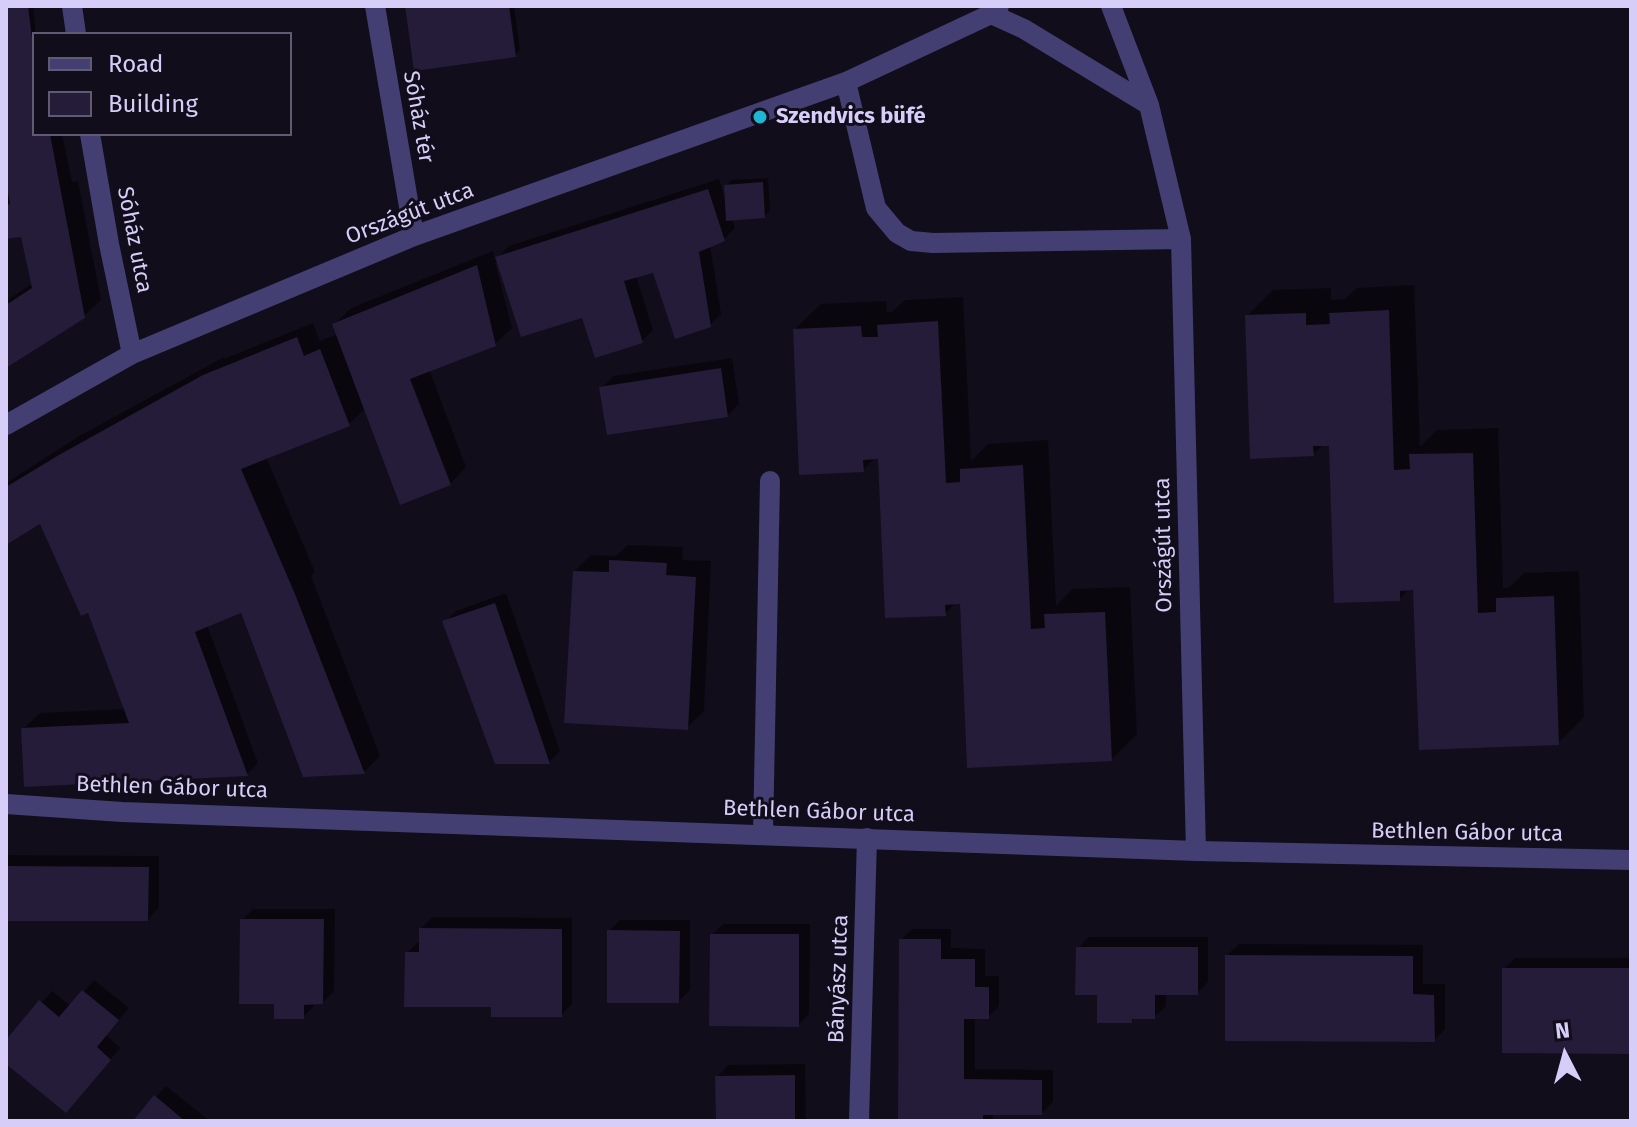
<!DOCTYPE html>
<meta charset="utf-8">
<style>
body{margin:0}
#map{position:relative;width:1637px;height:1127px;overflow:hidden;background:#110d1b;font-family:"Fira Sans",sans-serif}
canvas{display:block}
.frame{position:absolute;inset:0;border:8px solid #d6cef8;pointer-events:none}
.legend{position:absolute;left:32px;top:32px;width:260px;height:104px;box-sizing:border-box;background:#110d1b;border:2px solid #605a73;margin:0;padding:10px 14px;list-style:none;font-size:24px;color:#d6cef8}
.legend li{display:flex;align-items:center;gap:16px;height:40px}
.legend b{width:40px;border:2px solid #605a73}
.north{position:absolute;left:1525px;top:1015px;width:80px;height:80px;-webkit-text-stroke:6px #110d1b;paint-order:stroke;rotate:354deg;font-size:22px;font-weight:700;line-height:32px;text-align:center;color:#d6cef8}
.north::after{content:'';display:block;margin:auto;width:28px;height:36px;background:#d6cef8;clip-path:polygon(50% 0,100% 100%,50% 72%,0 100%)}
</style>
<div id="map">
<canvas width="1637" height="1127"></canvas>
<div class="frame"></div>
<ul class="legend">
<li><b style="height:10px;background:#443f73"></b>Road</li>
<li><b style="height:22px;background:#241c39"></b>Building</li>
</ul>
<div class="north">N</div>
</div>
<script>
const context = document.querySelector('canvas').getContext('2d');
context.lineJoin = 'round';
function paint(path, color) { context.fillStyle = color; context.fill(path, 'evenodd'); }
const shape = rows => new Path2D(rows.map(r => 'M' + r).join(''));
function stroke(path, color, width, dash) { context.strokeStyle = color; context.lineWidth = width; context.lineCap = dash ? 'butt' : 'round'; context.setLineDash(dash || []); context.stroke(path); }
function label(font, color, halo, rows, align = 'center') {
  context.font = font + ' "Fira Sans",sans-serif'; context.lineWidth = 6; context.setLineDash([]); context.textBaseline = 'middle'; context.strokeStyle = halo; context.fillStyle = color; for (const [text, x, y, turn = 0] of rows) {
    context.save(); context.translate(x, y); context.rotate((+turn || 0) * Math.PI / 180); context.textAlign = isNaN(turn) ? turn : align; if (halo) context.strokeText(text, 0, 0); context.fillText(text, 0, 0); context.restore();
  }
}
paint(shape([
 [6,6,33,6,36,34,34,34,34,134,62,134,72,182,78,181,101,300,84,316,6,366,6,301,33,283,23,235,6,237,6,192,10,192,6,169],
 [407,6,514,6,520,50,515,55],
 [768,178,770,211,765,216,732,218,735,228,724,239,710,245,721,314,710,325,654,270,636,276,653,330,642,341,583,315,499,261,495,262,512,328,495,344,429,369,466,467,450,484,366,408,349,424,266,457,315,572,311,576,380,756,364,772,305,775,242,612,207,625,258,763,247,774,23,729,40,713,126,709,89,610,41,522,6,543,6,483,81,435,224,357,224,359,313,323,320,341,338,334,334,325,351,308,493,251,495,260,509,246,719,179,725,198,726,186,731,180],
 [1414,285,1420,447,1437,430,1498,428,1503,588,1509,588,1524,573,1579,571,1584,717,1558,743,1415,588,1410,588,1399,599,1331,444,1324,444,1313,454,1247,316,1273,290,1331,288,1331,300,1345,299,1357,288],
 [963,297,971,461,988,444,1048,440,1056,606,1072,589,1130,587,1137,734,1111,760,962,602,957,602,945,614,880,457,876,457,863,470,795,329,821,304,886,301,887,313,892,312,905,300],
 [732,358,739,404,727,416,602,388,613,376],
 [628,545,683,547,682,560,711,561,704,711,687,728,575,571,591,555,616,556],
 [506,593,560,751,549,762,445,622,456,611],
 [6,855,159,856,159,908,148,919,6,919],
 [253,909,335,909,334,991,323,1002,314,1003,314,1006,303,1017,275,1002,242,920],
 [433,917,572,918,572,1004,561,1015,493,1005,407,953,418,942,421,942,421,928],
 [620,920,690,920,690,990,679,1001,609,931],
 [723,924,810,924,809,1014,798,1025,712,935],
 [912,929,951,929,951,948,985,949,985,976,999,976,999,1006,988,1017,975,1017,975,1069,1053,1070,1053,1102,1042,1113,993,1113,993,1121,900,1121,901,940],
 [1089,937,1208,937,1208,982,1197,993,1166,993,1166,1006,1154,1017,1136,1017,1132,1021,1078,948],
 [1239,944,1423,945,1423,984,1445,984,1445,1029,1434,1040,1227,955],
 [1515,958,1631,958,1631,1052,1504,969],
 [94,980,129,1008,106,1035,120,1048,77,1100,6,1061,6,1043,52,991,71,1006],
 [805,1064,806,1121,718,1121,717,1077,728,1065],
 [166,1086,210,1121,135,1121]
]), '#0007');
paint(shape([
 [6,6,28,6,34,54,34,134,50,134,85,318,6,368,6,305,32,288,21,237,6,239,6,205,10,204,6,181],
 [405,6,509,6,516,57,414,71],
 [763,182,765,218,726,221,724,185],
 [708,189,725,241,699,252,711,327,675,339,653,273,624,281,643,343,595,358,582,318,521,337,495,257],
 [477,265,496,346,410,379,451,485,400,505,332,324],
 [1389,310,1394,470,1410,469,1409,454,1473,453,1478,613,1496,612,1496,598,1554,596,1559,745,1419,750,1413,590,1400,591,1400,601,1334,603,1329,446,1313,446,1314,456,1250,459,1245,315,1306,313,1306,325,1330,324,1329,313],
 [938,321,946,483,960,482,960,469,1023,465,1031,629,1045,628,1044,614,1105,612,1112,761,967,768,960,604,945,605,946,616,885,618,878,459,863,460,864,472,799,475,793,329,861,326,862,337,878,337,877,325],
 [297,337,304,356,320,349,350,426,241,469,295,594,365,774,303,777,241,613,195,632,248,776,24,787,21,728,129,723,88,613,81,616,40,524,6,545,6,487,59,455,203,375],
 [721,368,728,417,607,435,599,387],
 [609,560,667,563,666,575,696,577,688,730,564,723,573,571,609,572],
 [495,603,550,764,495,764,442,621],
 [6,866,149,867,148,921,6,921],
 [240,919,324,919,323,1004,304,1005,304,1019,274,1019,274,1004,239,1004],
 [419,928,562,929,562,1017,491,1017,491,1007,404,1007,405,952,419,952],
 [607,930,680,931,679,1003,607,1003],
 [710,934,799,934,799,1027,709,1026],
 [899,939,941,939,941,959,975,959,975,987,989,987,989,1019,964,1019,964,1079,1042,1080,1042,1115,983,1115,983,1121,898,1121],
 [1076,947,1198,947,1198,995,1155,995,1155,1019,1132,1019,1132,1023,1097,1023,1097,995,1075,995],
 [1225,955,1413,956,1413,994,1434,995,1435,1042,1225,1041],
 [1502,968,1631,968,1631,1054,1502,1053],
 [82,990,119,1020,97,1047,111,1060,66,1113,6,1064,6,1040,39,1000,59,1017],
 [795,1075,795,1121,716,1121,715,1076],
 [154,1095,185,1121,133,1121]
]), '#241c39');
stroke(shape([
 [763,834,770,481]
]), '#443f73', 20);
stroke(shape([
 [72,6,76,34],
 [375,6,414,236],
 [1111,6,1149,105,1181,239,1196,851],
 [991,14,1024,29,1149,105],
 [846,82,876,208,897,233,911,241,933,243,1181,239],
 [90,134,109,244,132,354],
 [6,425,132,354,414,236,846,82,991,14,999,6],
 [6,804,122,812,1196,851,1631,860],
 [859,1121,867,838]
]), '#443f73', 20);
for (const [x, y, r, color] of [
 [760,117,8,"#1eb6d4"]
]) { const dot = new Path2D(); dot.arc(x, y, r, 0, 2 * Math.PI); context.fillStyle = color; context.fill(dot); stroke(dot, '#110d1b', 3); }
label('22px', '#d6cef8', '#110d1b', [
 ["Sóház tér",418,117,80],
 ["Országút utca",410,214,-21],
 ["Sóház utca",134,240,79],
 ["Országút utca",1164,545,-91],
 ["Bethlen Gábor utca",172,788,2],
 ["Bethlen Gábor utca",819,812,2],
 ["Bethlen Gábor utca",1467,833,1],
 ["Bányász utca",839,979,-88]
]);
label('bold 22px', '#d6cef8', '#110d1b', [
 ["Szendvics büfé",776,117]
], 'left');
</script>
